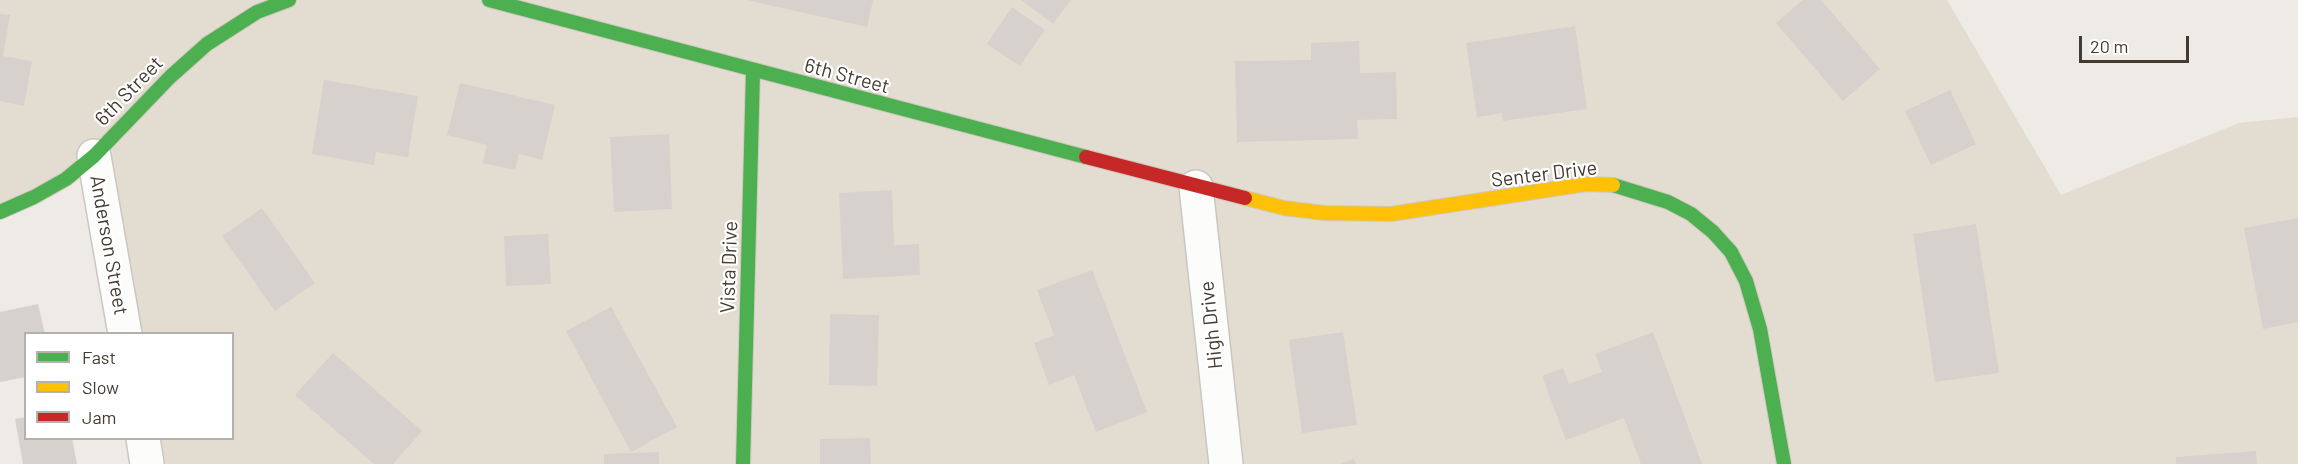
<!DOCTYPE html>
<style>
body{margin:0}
#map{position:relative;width:2298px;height:464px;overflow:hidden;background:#eeeae5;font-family:Barlow,sans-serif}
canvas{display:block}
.legend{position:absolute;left:24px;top:332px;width:210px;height:108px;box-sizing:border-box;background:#fff;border:2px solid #b4b1ad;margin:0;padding:8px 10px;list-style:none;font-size:18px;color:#433b31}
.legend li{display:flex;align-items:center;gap:12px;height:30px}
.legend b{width:30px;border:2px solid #b4b1ad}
.scale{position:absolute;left:2079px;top:36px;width:110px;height:27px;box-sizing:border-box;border:3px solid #433b31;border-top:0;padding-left:8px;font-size:18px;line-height:21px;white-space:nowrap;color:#433b31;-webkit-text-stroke:4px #fff;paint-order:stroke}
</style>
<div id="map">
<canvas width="2298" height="464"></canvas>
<ul class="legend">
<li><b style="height:8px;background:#4caf50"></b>Fast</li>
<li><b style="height:8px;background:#ffc107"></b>Slow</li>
<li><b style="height:8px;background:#c62828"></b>Jam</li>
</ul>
<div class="scale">20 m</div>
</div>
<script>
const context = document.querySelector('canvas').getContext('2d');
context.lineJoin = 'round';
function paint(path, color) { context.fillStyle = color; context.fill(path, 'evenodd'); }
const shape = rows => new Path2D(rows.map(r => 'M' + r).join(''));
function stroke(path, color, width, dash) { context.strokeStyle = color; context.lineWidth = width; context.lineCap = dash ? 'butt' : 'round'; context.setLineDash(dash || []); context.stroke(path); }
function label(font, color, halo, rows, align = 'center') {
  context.font = font + ' Barlow,sans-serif'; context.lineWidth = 4.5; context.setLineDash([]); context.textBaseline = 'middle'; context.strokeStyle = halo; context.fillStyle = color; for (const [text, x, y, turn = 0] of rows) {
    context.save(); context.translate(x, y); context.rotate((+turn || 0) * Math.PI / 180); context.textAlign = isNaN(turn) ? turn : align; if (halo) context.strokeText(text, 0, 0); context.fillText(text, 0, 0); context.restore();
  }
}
paint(shape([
 [0,0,1947,0,2061,195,2239,123,2298,117,2298,464,145,464,140,439,232,438,232,334,123,333,94,157,0,210]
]), '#e3dcd1');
paint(shape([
 [747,0,873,0,867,27],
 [1021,0,1071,0,1053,24],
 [1803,0,1821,0,1880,69,1843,101,1776,23],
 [1012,7,1045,30,1020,66,987,44],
 [0,14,10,15,3,56,32,61,24,106,0,101],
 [1575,26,1587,109,1503,121,1502,113,1477,117,1466,43],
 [1359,41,1360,73,1396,72,1397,119,1357,120,1358,139,1237,142,1235,61,1311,60,1311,43],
 [324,80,418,96,408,157,376,152,374,165,312,154],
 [460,83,555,105,542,160,519,154,515,170,483,163,487,145,447,135],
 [1950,90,1976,144,1931,165,1905,111],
 [669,134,672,209,614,212,610,137],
 [892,190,894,245,919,244,920,275,843,279,839,193],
 [262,208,315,283,275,311,222,236],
 [2298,218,2298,322,2263,329,2244,228],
 [1976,224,1999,373,1935,382,1913,234],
 [548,234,551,284,506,286,504,236],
 [1092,270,1147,412,1096,432,1074,375,1049,385,1034,343,1054,335,1037,290],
 [38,304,45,334,26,334,26,377,0,382,0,312],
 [611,307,677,427,631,452,566,331],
 [830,314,879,315,877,386,829,385],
 [1343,332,1357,425,1302,433,1289,340],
 [1653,332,1702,464,1641,464,1624,418,1566,440,1542,376,1563,368,1569,384,1602,372,1595,354],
 [333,353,422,431,393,464,374,464,295,395],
 [26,417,26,438,72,438,77,464,23,464,15,419],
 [870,438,871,464,820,464,820,439],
 [2256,451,2257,464,2176,464,2176,457],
 [659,452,659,464,604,464,604,454],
 [1354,459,1356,464,1340,464]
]), '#d6d1cc');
const street = shape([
 [94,156,125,334],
 [1196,187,1226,464],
 [143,438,147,464]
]);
const fast = shape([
 [489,0,1086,157],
 [1613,185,1668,202,1691,214,1713,232,1731,252,1746,281,1760,329,1784,464],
 [0,212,34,197,66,179,94,156,170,77,207,44,257,12,289,0],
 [743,464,753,71]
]);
const slow = shape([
 [1245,198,1284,208,1324,213,1391,214,1586,184,1613,185]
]);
const jam = shape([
 [1086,157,1245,198]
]);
stroke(street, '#cac6c1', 36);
stroke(fast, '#cfc8bc', 16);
stroke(slow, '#cfc8bc', 16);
stroke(jam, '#cfc8bc', 16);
stroke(street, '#fcfcfb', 33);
stroke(fast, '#4caf50', 14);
stroke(slow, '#ffc107', 14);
stroke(jam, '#c62828', 14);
label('20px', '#433b31', '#fff', [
 ["6th Street",847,76,15],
 ["6th Street",129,91,-46],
 ["Senter Drive",1544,174,-7],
 ["Anderson Street",109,245,80],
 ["Vista Drive",729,267,-88],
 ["High Drive",1211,325,-96]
]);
</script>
